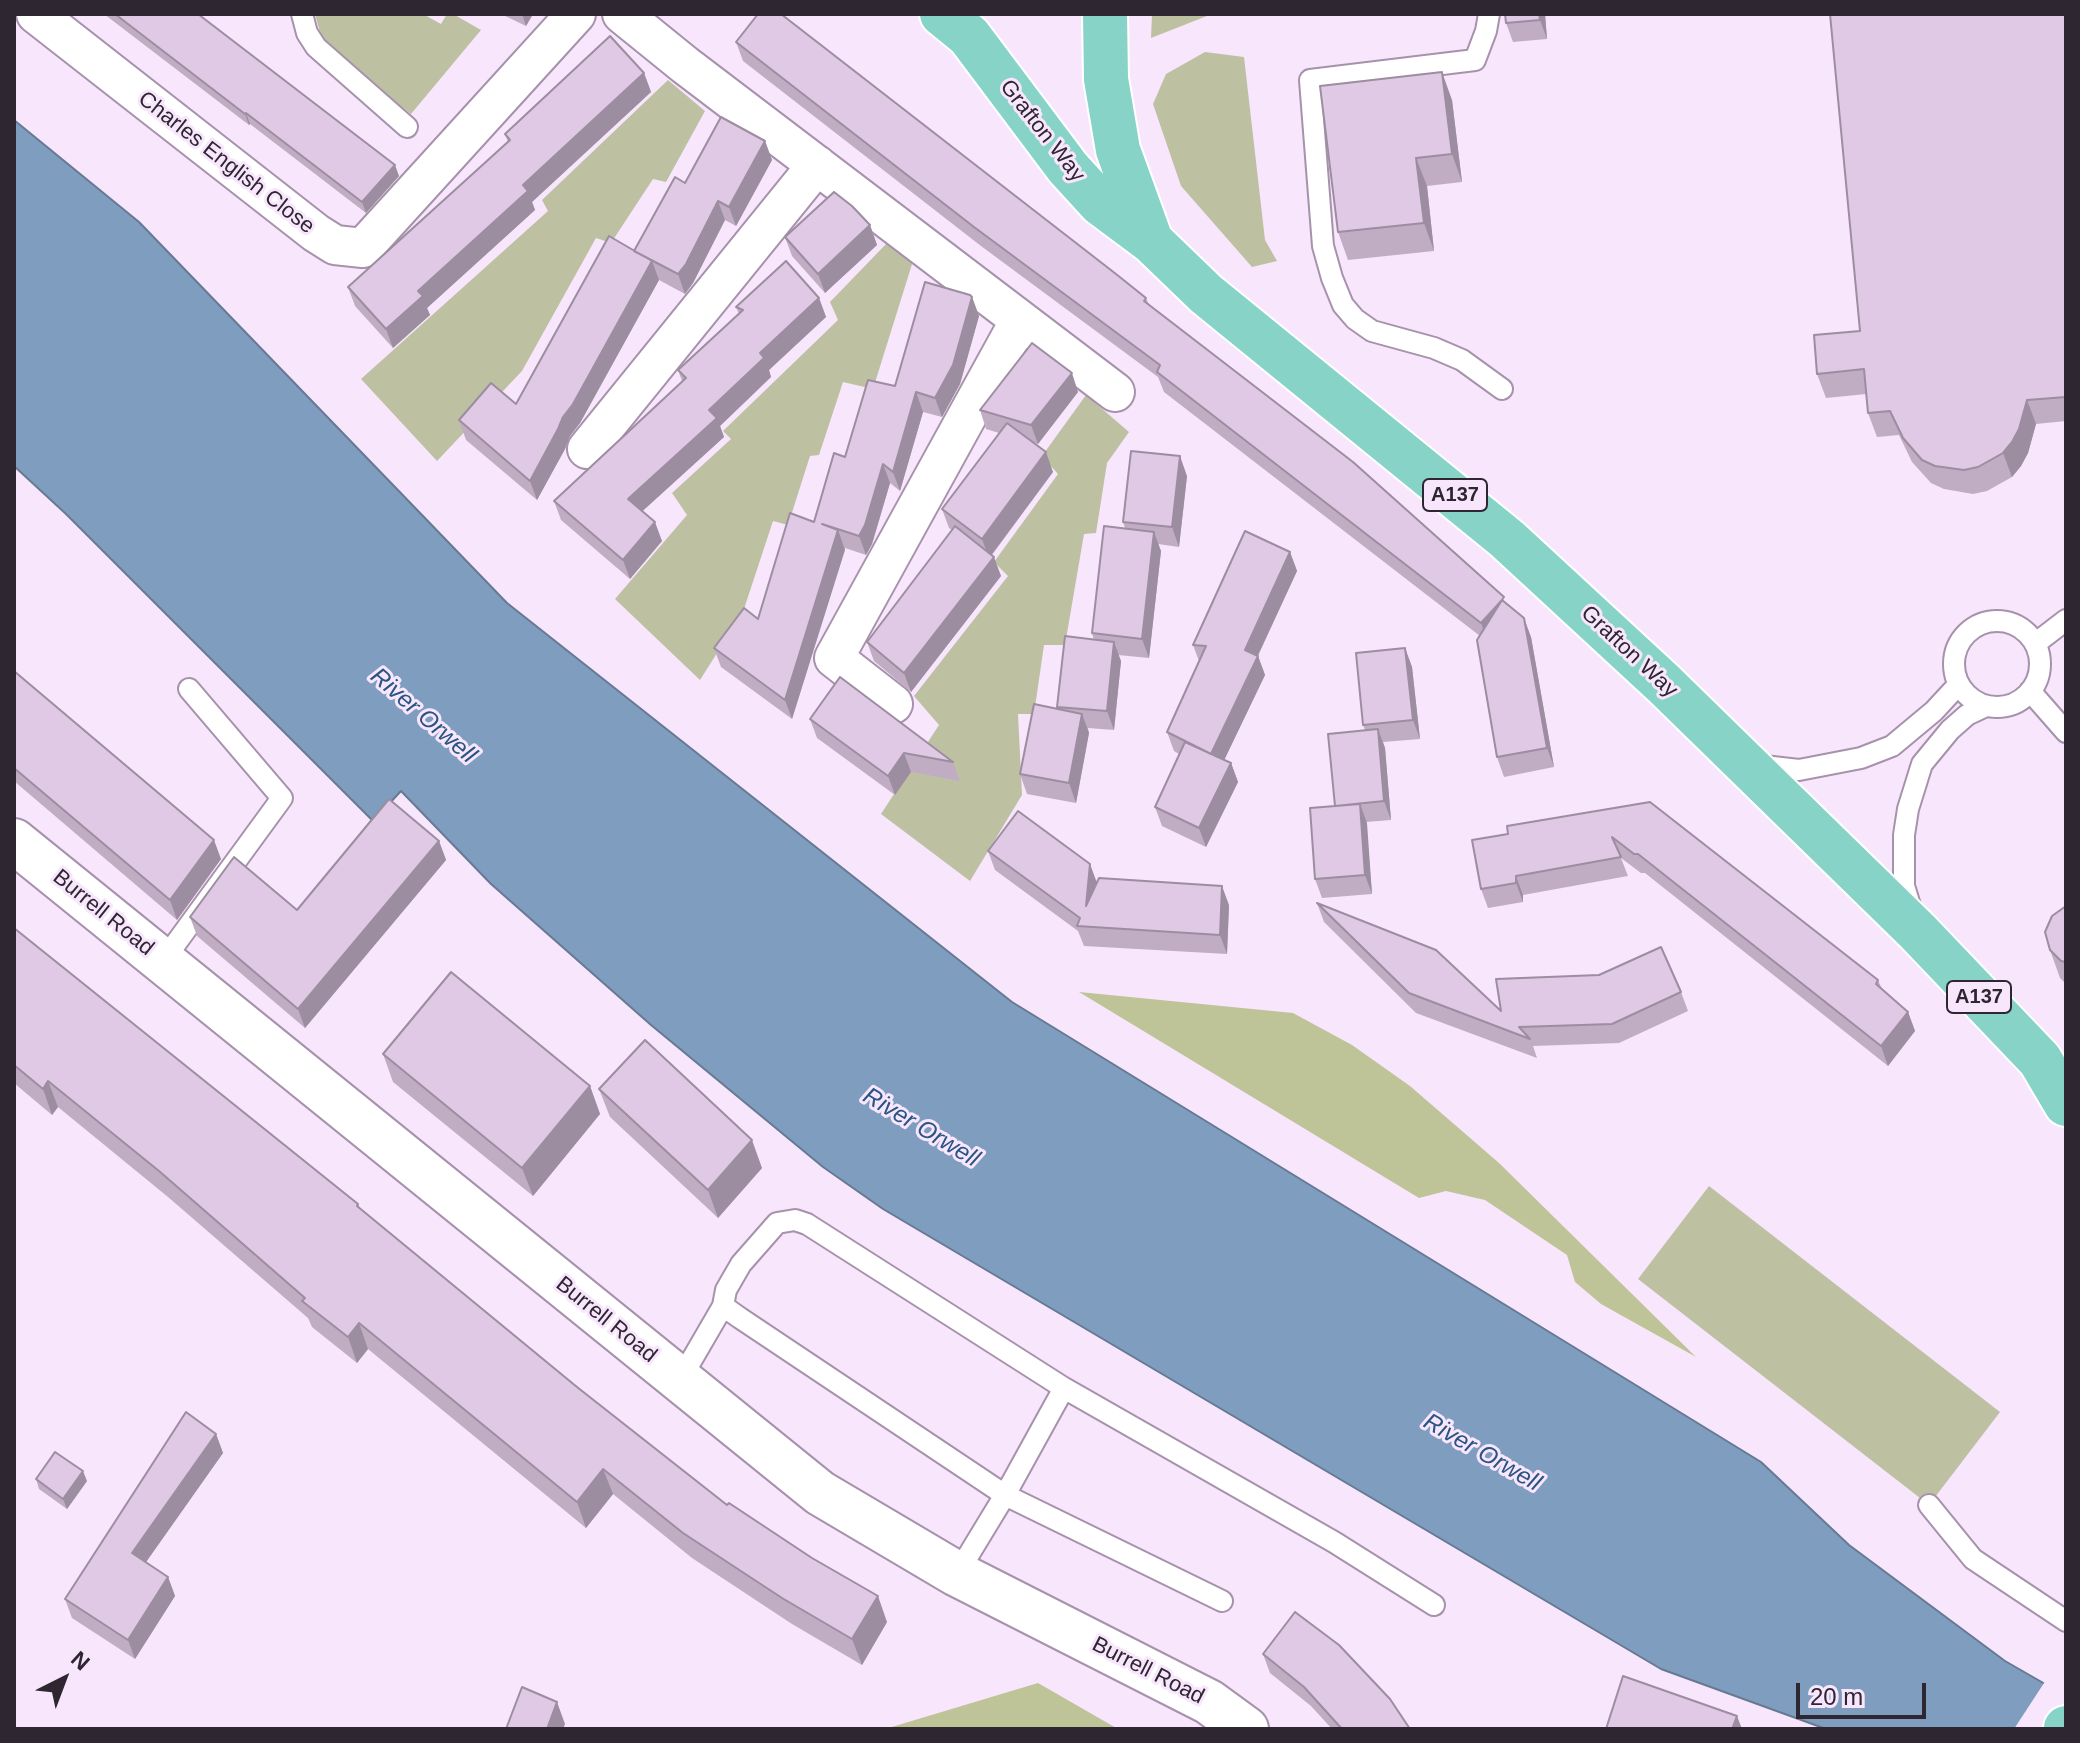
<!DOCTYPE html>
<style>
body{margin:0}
#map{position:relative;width:2080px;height:1743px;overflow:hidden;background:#f8e6fd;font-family:Helvetica,sans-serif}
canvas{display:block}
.frame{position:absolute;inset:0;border:16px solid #2e2630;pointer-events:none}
.north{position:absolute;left:24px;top:1639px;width:80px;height:80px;-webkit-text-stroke:6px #f8e6fd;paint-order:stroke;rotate:42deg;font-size:22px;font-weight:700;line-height:32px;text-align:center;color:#2e2630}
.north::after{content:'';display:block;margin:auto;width:28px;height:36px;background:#2e2630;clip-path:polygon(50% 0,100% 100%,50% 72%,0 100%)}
.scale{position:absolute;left:1796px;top:1683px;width:130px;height:36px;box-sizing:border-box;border:4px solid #2e2630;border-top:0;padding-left:10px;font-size:24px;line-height:28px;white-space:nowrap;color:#2e2630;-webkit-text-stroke:6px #f8e6fd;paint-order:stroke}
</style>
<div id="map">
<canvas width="2080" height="1743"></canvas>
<div class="frame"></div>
<div class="north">N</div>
<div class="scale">20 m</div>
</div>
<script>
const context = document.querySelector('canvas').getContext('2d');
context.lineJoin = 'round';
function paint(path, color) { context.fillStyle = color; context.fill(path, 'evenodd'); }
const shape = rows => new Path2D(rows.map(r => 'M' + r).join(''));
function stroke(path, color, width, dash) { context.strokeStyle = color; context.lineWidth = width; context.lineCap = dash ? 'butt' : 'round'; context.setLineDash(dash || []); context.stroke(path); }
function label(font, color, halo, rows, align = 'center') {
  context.font = font + ' Helvetica,sans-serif'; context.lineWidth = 6; context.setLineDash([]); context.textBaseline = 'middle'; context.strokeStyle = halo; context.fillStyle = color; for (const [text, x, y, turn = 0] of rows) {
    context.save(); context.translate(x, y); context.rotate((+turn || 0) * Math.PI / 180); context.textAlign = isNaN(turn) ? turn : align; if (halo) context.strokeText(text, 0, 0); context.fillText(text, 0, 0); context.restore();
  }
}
paint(shape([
 [315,14,423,14,441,24,447,14,453,14,481,30,411,114,333,53,321,36],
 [1152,14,1212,14,1151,38],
 [1205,52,1244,57,1265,240,1277,261,1252,267,1181,186,1153,104,1166,74],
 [668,80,705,111,666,182,653,179,611,243,596,238,522,371,437,461,361,379,548,211,542,200],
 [888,242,913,261,873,389,843,382,819,455,810,456,788,525,773,521,743,612,700,680,615,599,687,515,672,493,731,439,723,431,838,320,830,302],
 [1086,395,1129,432,1107,463,1096,533,1084,534,1065,645,1044,645,1034,714,1018,714,1022,795,970,881,881,814,939,725,914,696,1008,576,994,562,1058,474,1042,456],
 [1709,1186,2000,1412,1929,1505,1638,1279]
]), '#bdc1a2');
paint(shape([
 [1079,992,1293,1013,1352,1045,1410,1086,1499,1163,1696,1357,1601,1304,1575,1282,1567,1255,1485,1200,1446,1191,1419,1198],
 [1038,1683,1118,1729,885,1729]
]), '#bfc398');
const water = shape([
 [14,120,139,222,507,603,1012,1002,1761,1462,1849,1545,2005,1661,2066,1696,2066,1729,1826,1729,1661,1669,883,1209,823,1167,651,1025,491,884,401,791,373,821,66,514,14,466,14,120]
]);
paint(water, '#7f9dbe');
stroke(water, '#677993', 2);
paint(shape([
 [2046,1680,2066,1692,2066,1729,2014,1729]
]), '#f8e6fd');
const service = shape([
 [302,14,307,33,316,47,407,127],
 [1489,14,1486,31,1475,60,1310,80,1323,246,1332,278,1343,305,1355,319,1372,331,1434,348,1462,360,1502,389],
 '1954 664a43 43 0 1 1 86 0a43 43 0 1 1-86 0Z',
 [2036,643,2066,620],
 [2030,691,2066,732],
 [1755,765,1799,770,1861,758,1892,746,1934,711,1959,684],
 [1912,912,1904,886,1904,835,1908,809,1922,764,1950,730,1967,715,1986,706],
 [163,961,282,798,189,689],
 [680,1380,723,1306],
 [1929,1505,1973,1559,2066,1621],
 [957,1574,1005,1495,1064,1388],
 [1222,1601,1005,1495,740,1318,723,1306,726,1290,741,1264,777,1223,795,1220,807,1224,1064,1388,1334,1542,1434,1605]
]);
const minor = shape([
 [36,14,316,233,335,245,363,248,576,14],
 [622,14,685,65,1115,392],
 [587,449,817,165],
 [893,704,834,658,1020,320]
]);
const secondary = shape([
 [14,841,820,1493,957,1574,1209,1702,1246,1729]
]);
const primary = shape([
 [942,14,969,36,1068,168,1100,203,1151,241,1206,294,1507,539,1664,684,1918,932,2040,1060,2066,1104],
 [1105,14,1106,79,1118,150,1151,241],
 [2066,1729,2066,1728]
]);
stroke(service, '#a792ac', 24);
stroke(minor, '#a792ac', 42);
stroke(secondary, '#a792ac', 48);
stroke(primary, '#fff', 48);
stroke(service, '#fff', 20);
stroke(minor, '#fff', 38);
stroke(secondary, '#fff', 44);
stroke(primary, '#87d3c8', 44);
paint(shape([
 [104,14,198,14,399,176,366,213,250,124,249,125],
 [501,14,533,14,526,26],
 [1545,14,1547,39,1513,42,1506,23],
 [2066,14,2066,421,2036,424,2028,453,2021,466,2012,477,1987,491,1973,494,1944,489,1931,483,1912,462,1899,435,1877,437,1868,413,1866,394,1826,398,1817,374,1860,331],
 [736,42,1146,298,1149,305,1507,604,1531,637,1554,767,1504,777,1497,757,1480,636,1164,392,1158,377,981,246,743,61],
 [644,73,651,92,532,202,535,210,427,308,430,315,393,348,355,306,348,287,508,142,505,134],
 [1452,100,1462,182,1427,186,1434,251,1348,260,1338,232],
 [765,141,772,160,736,226,725,220,693,283,685,294,659,280,580,423,570,436,565,449,537,500,466,440,459,420,516,404,685,183],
 [870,225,877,245,825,293,792,256,785,237],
 [972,297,979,316,960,384,942,417,923,412,900,491,890,483,872,544,866,555,845,548,792,719,721,667,714,648,758,619,814,522,845,457,895,386],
 [819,298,826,317,769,370,771,377,720,426,724,437,642,511,662,541,630,579,561,520,554,501,682,381,678,370,739,314,736,307],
 [1078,392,1038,444,1033,443,1053,472,992,555,1001,576,911,692,874,661,867,642,952,530,949,528,942,509,999,433,986,429,980,410],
 [1187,476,1179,547,1158,544,1161,551,1149,658,1118,655,1121,661,1114,730,1088,728,1089,733,1076,803,1027,794,1020,774,1058,709,1057,707,1094,640,1092,633,1125,528,1123,522],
 [1290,552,1297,571,1258,656,1265,675,1224,760,1231,763,1238,782,1206,847,1162,826,1155,807,1179,754,1174,751,1167,732,1199,661,1193,645],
 [1405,648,1412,667,1420,739,1383,742,1385,748,1391,820,1366,822,1372,894,1322,898,1315,879,1335,806,1365,730,1363,725],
 [14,671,221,859,177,920,14,781],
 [810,719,953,762,960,781,911,772,895,795,817,738],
 [1650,802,1878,980,1882,989,1908,1012,1915,1031,1888,1066,1645,873,1641,873,1621,858,1628,876,1523,895,1523,902,1488,908,1481,889,1508,834],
 [439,841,446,860,305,1028,197,936,190,917,297,910],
 [988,851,1097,882,1229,905,1227,954,1084,946,1078,931,995,870],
 [1317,903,1501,1011,1681,992,1688,1011,1619,1043,1533,1046,1537,1058,1416,1013,1324,922],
 [2066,906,2066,984,2060,978,2050,950],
 [14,928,358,1204,360,1208,577,1387,727,1505,887,1622,862,1665,792,1624,692,1558,613,1494,586,1528,368,1349,357,1363,312,1327,308,1318,168,1197,58,1107,52,1115,14,1083],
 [383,1054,590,1086,600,1114,533,1196,393,1082],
 [599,1089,762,1168,718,1218,610,1117],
 [216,1434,223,1453,146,1562,168,1577,175,1596,135,1659,72,1618,65,1599],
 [36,1479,87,1481,67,1509,39,1489],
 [1263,1654,1410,1729,1332,1729,1311,1706,1270,1673]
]), '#c0adc4');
paint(shape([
 [522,14,533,14,526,26],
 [1539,14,1545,14,1547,39,1540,20],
 [1442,72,1452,100,1462,182,1452,154],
 [644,73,651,92,532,202,535,210,427,308,430,315,393,348,386,329,418,291,523,185],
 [246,113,250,124,249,125,245,114],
 [765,141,772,160,736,226,729,207],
 [1416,158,1427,186,1434,251,1424,223],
 [395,165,399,176,366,213,362,202],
 [718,201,725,220,693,283,685,294,678,274],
 [870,225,877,245,825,293,818,274],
 [652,261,659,280,580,423,570,436,565,449,537,500,530,481,563,417],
 [972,297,979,316,960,384,942,417,935,398],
 [819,298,826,317,769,370,771,377,720,426,724,437,635,518,628,499,760,353],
 [1072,373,1078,392,1038,444,1031,425],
 [916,392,923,412,900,491,893,472],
 [2027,400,2036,424,2028,453,2021,466,2012,477,2003,453],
 [1046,452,1053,472,989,558,982,539],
 [1180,456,1187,476,1179,547,1172,527],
 [883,464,890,483,872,544,866,555,859,536],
 [655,522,662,541,630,579,623,560],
 [838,530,845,550,792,719,785,700],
 [1154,532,1161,551,1149,658,1142,639],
 [1290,552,1297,571,1257,657,1258,656,1265,675,1218,773,1211,754,1245,650],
 [994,557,1001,576,911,692,904,673],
 [1502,600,1488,642,1481,623],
 [1524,618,1531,637,1554,767,1547,748],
 [1114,642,1121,661,1114,730,1107,711],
 [1405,648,1412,667,1420,739,1413,720],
 [1082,714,1089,733,1076,803,1069,783],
 [1378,729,1385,748,1391,820,1384,801],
 [904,753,911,772,895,795,888,776],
 [1231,763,1238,782,1206,847,1199,828],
 [1360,804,1367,823,1372,894,1365,875],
 [214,840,221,859,177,920,170,900],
 [439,841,446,860,305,1028,298,1009],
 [1090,864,1097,883,1086,906],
 [1516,876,1523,895,1523,902,1516,883],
 [1222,886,1229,905,1227,954,1220,935],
 [1908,1012,1915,1031,1888,1066,1881,1046],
 [48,1081,58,1107,52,1115,43,1089],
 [590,1086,600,1114,533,1196,522,1168],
 [752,1140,762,1168,718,1218,708,1190],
 [359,1323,368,1349,357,1363,348,1337],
 [216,1434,223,1453,139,1572,132,1553],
 [603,1469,613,1494,586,1528,577,1502],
 [83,1471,87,1481,67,1509,63,1499],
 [168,1577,175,1596,135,1659,128,1640],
 [878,1596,887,1622,862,1665,852,1639],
 [557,1702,565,1724,563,1729,547,1729],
 [1737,1716,1742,1729,1732,1729]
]), '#9c8da0');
const building = shape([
 [115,14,198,14,395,165,362,202,246,113,245,114,115,14],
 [758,14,781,14,1116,274,1146,298,1144,301,1353,462,1504,597,1502,600,1524,618,1547,748,1497,757,1477,640,1502,600,1481,623,1157,372,1160,365,974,227,736,42,758,14],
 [1505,14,1539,14,1540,20,1506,23,1505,14],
 [1830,14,2066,14,2066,397,2027,400,2019,429,2012,442,2003,453,1978,467,1964,470,1935,466,1922,460,1903,438,1890,411,1868,413,1864,369,1817,374,1814,335,1860,331,1830,14],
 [610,36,644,73,523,185,528,191,418,291,423,296,386,329,348,287,510,140,505,134,610,36],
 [1442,72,1452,154,1416,158,1424,223,1338,232,1320,86,1442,72],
 [721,117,765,141,729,207,718,201,686,264,678,274,634,251,675,177,685,183,721,117],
 [834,192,852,206,870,225,818,274,785,237,834,192],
 [609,236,652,261,573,404,563,417,558,429,530,481,459,420,491,383,516,404,609,236],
 [786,261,819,298,760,353,764,358,709,410,717,418,628,499,655,522,623,560,554,501,686,378,678,370,743,310,736,307,786,261],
 [925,282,970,295,972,297,953,365,935,398,916,392,893,472,883,464,865,525,859,536,822,524,838,530,785,700,714,648,744,608,758,619,790,513,814,522,834,453,845,457,868,380,895,386,925,282],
 [1032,343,1072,373,1031,425,980,410,1032,343],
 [1007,423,1046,452,982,539,942,509,1007,423],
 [1131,451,1180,456,1172,527,1123,522,1131,451],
 [955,526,994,557,904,673,867,642,955,526],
 [1104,526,1154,532,1142,639,1092,633,1104,526],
 [1245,531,1290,552,1245,650,1258,656,1211,754,1167,732,1206,646,1193,645,1245,531],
 [1065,636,1114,642,1107,711,1057,707,1065,636],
 [1405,648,1413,720,1363,725,1356,653,1405,648],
 [14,671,214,840,170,900,14,768,14,671],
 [840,677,953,762,904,753,888,776,810,719,840,677],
 [1034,704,1082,714,1069,783,1020,774,1034,704],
 [1378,729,1384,801,1335,806,1328,734,1378,729],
 [1185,742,1231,763,1199,828,1155,807,1185,742],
 [389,799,439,841,298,1009,190,917,234,857,297,910,389,799],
 [1650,802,1878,980,1876,984,1908,1012,1881,1046,1638,854,1634,854,1612,837,1621,857,1516,876,1516,883,1481,889,1472,840,1508,834,1507,826,1650,802],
 [1360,804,1365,875,1315,879,1310,808,1360,804],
 [1018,811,1090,864,1086,906,1099,878,1222,886,1220,935,1077,926,1080,918,988,851,1018,811],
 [1317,903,1436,950,1501,1011,1496,979,1599,975,1661,947,1681,992,1612,1024,1519,1027,1530,1039,1409,993,1317,903],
 [2066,906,2066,962,2061,961,2050,950,2045,932,2052,916,2066,906],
 [14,928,358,1204,357,1206,577,1387,727,1505,729,1503,812,1558,878,1596,852,1639,782,1598,683,1533,603,1469,577,1502,359,1323,348,1337,302,1301,305,1298,159,1171,48,1081,43,1089,14,1065,14,928],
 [451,972,590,1086,522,1168,383,1054,451,972],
 [645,1040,752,1140,708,1190,599,1089,645,1040],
 [186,1412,216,1434,132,1553,168,1577,128,1640,65,1599,186,1412],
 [55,1452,83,1471,63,1499,36,1479,55,1452],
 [1295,1612,1339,1645,1390,1699,1410,1729,1342,1729,1304,1687,1263,1654,1295,1612],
 [1623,1676,1737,1716,1732,1729,1606,1729,1623,1676],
 [522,1687,557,1702,547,1729,506,1729,522,1687]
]);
paint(building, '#dfc9e4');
stroke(building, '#9c8da0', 2);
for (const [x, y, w] of [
 [1455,495,64],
 [1979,997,64]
]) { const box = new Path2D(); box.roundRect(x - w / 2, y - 16, w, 32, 6); context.fillStyle = '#f8e6fd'; context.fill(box); stroke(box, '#2e2630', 2); }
label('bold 20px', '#2e2630', null, [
 ["A137",1455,495],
 ["A137",1979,997]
]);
label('22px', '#2e2630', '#f8e6fd', [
 ["Grafton Way",1042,131,52],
 ["Charles English Close",226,163,38],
 ["Grafton Way",1629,652,43],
 ["Burrell Road",103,913,39],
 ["Burrell Road",606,1320,39],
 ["Burrell Road",1148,1671,27]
]);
label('italic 24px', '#285581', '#f8e6fd', [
 ["River Orwell",423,716,41],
 ["River Orwell",921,1128,31],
 ["River Orwell",1482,1453,30]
]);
</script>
